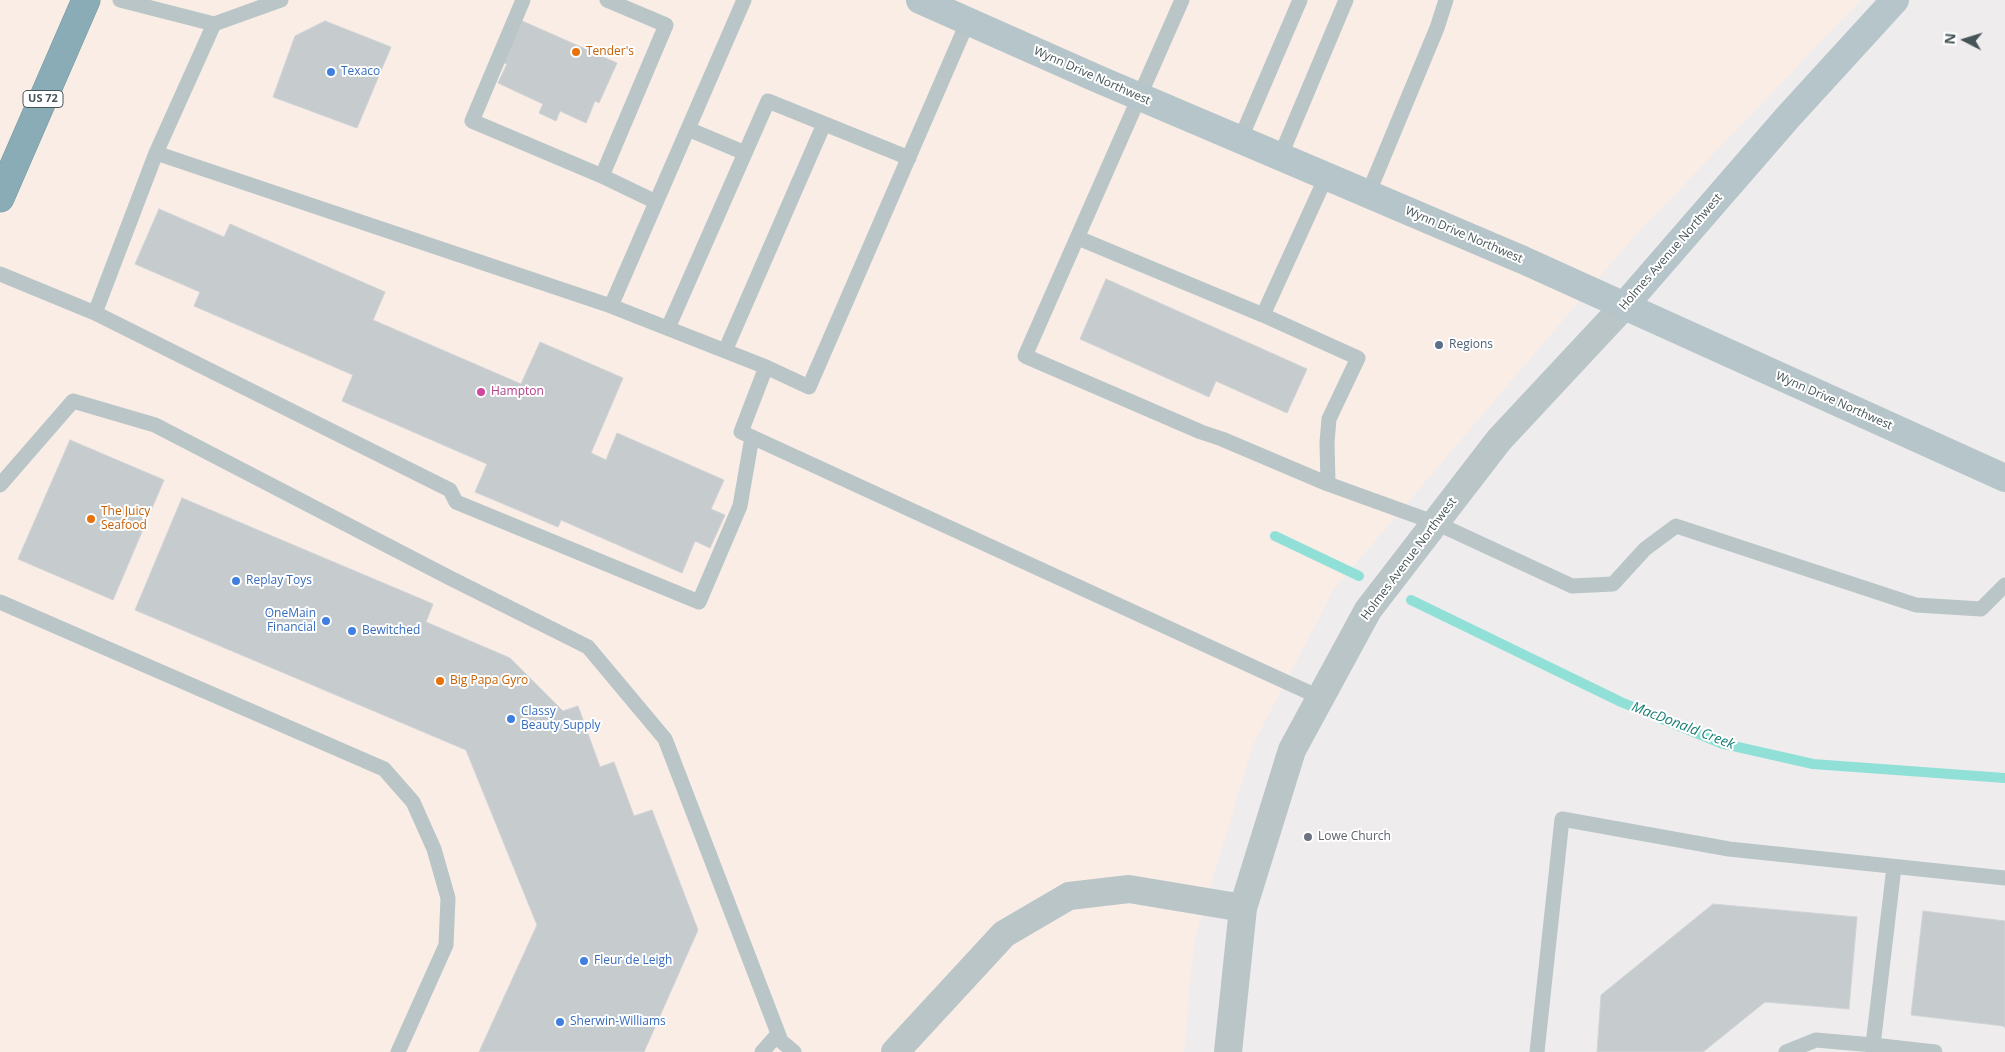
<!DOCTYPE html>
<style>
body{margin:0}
#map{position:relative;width:2005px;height:1052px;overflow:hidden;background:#eeeced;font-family:"Open Sans",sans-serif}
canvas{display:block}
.north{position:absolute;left:1940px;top:15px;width:50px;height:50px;-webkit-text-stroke:4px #fff;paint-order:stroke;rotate:275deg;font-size:14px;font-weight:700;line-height:20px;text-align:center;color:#465457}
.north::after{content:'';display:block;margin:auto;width:18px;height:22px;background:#465457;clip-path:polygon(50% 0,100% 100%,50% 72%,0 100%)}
</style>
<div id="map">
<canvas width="2005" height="1052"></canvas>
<div class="north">N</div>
</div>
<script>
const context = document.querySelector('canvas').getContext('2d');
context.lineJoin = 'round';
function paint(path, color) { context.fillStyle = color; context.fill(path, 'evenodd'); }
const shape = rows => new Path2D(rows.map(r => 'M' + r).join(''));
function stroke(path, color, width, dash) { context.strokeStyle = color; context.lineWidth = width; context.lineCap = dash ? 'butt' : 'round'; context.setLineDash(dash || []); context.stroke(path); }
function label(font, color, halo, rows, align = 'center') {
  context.font = font + ' "Open Sans",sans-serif'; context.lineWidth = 4; context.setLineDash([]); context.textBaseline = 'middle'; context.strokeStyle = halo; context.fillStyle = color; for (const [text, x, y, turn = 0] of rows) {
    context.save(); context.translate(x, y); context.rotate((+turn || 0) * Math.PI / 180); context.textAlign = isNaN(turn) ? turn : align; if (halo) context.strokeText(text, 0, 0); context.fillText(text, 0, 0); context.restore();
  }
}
paint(shape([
 [0,0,1861,0,1633,238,1334,589,1253,745,1194,942,1184,1052,0,1052]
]), '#f9ede6');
stroke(shape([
 [1275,536,1359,576],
 [1411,600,1621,702,1720,743,1813,764,2005,778]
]), '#90e0d8', 10);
const building = shape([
 [520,20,617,63,599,103,595,101,586,123,560,111,556,121,539,113,543,104,498,83,507,64,502,62,520,20],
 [325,21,391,47,357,128,273,97,295,36,325,21],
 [159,209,224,237,230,224,385,292,373,320,521,384,540,342,623,378,591,453,606,460,617,433,724,480,711,509,725,515,710,548,695,541,682,573,561,520,558,527,475,492,487,464,342,401,353,375,194,306,200,292,135,264,159,209],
 [1106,279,1307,369,1287,413,1216,381,1209,397,1080,339,1106,279],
 [70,440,164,480,113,600,18,559,70,440],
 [182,498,433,604,426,622,510,658,563,711,578,706,600,767,614,762,634,816,652,810,698,930,644,1052,479,1052,537,925,466,750,135,610,182,498],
 [1713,904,1857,917,1849,1009,1765,1002,1703,1052,1597,1052,1601,995,1713,904],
 [1923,911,2005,921,2005,1028,2003,1026,1911,1015,1923,911]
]);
paint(building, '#c6cbcd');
stroke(building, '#d0d4d7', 1);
const highway = shape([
 [0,198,86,0]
]);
stroke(highway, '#7498a1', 29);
stroke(shape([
 [120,0,214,24],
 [523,0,472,121,602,176,656,202],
 [1182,0,1025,356,1201,432,1222,439,1328,484,1436,523,1572,586,1613,584,1645,549,1676,526,1916,605,1981,609,2005,585],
 [688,129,745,153],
 [1240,140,1300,0],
 [156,153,611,306,766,367,741,432,1321,698],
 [1280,157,1346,0],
 [602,176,666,25,607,0],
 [1368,194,1437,28,1446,0],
 [1078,238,1263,315,1358,358,1329,419,1327,442,1328,484],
 [0,274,95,313,450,490,456,502,699,602,740,506,752,437],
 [611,306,744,0],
 [95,313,156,153,214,24,281,0],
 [1263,315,1326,177],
 [668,328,768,101,909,158],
 [725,351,824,124],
 [766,367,809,387,968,21],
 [0,485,73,401,155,425,450,578,588,647,665,739,781,1041,794,1052],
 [0,602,384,769,413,802,434,849,448,898,446,945,398,1052],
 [1894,867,1873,1045,1935,1052],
 [762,1052,778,1034],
 [1537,1052,1562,819,1729,849,2005,878],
 [1786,1052,1816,1040,1873,1045]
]), '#b9c5c7', 15);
stroke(shape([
 [895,1052,1004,934,1069,896,1129,889,1243,908],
 [1228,1052,1243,908,1292,750,1368,610,1499,440,1624,306]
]), '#b9c5c7', 28);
stroke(shape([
 [920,0,1098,79,1523,260,2005,478],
 [1624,306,1788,117,1895,0]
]), '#b6c5c9', 28);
stroke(highway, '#89acb6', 28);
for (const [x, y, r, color] of [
 [576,52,5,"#e8710a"],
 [331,72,5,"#3f7fe0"],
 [1439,345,5,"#5c6f8a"],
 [481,392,5,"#d1479c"],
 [91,519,5,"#e8710a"],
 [236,581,5,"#3f7fe0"],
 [326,621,5,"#3f7fe0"],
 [352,631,5,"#3f7fe0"],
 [440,681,5,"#e8710a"],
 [511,719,5,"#3f7fe0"],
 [1308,837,5,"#6b7280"],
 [584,961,5,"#3f7fe0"],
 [560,1022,5,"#3f7fe0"]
]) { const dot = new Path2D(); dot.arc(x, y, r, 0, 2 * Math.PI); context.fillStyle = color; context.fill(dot); stroke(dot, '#fff', 2); }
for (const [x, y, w] of [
 [43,99,40]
]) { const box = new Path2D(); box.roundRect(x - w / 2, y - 8.5, w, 17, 4); context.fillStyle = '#fff'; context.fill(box); stroke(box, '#465457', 1); }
label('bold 11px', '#465457', null, [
 ["US 72",43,99]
]);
label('12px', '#c56008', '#fff', [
 ["Tender's",586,52],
 ["The Juicy",101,512],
 ["Seafood",101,526],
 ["Big Papa Gyro",450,681]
], 'left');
label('12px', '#366cbe', '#fff', [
 ["Texaco",341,72],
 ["Replay Toys",246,581],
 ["OneMain",316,614,"right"],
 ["Financial",316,628,"right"],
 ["Bewitched",362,631],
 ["Classy",521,712],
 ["Beauty Supply",521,726],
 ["Fleur de Leigh",594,961],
 ["Sherwin-Williams",570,1022]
], 'left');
label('12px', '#465457', '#fff', [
 ["Wynn Drive Northwest",1092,76,24],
 ["Wynn Drive Northwest",1464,235,23],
 ["Holmes Avenue Northwest",1671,252,-49],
 ["Wynn Drive Northwest",1834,401,24],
 ["Holmes Avenue Northwest",1409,559,-53]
]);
label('12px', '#4e5e75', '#fff', [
 ["Regions",1449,345]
], 'left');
label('12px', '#b23c85', '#fff', [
 ["Hampton",491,392]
], 'left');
label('12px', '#5b616d', '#fff', [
 ["Lowe Church",1318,837]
], 'left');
label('italic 14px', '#1a8076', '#fff', [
 ["MacDonald Creek",1683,726,21]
]);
</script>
